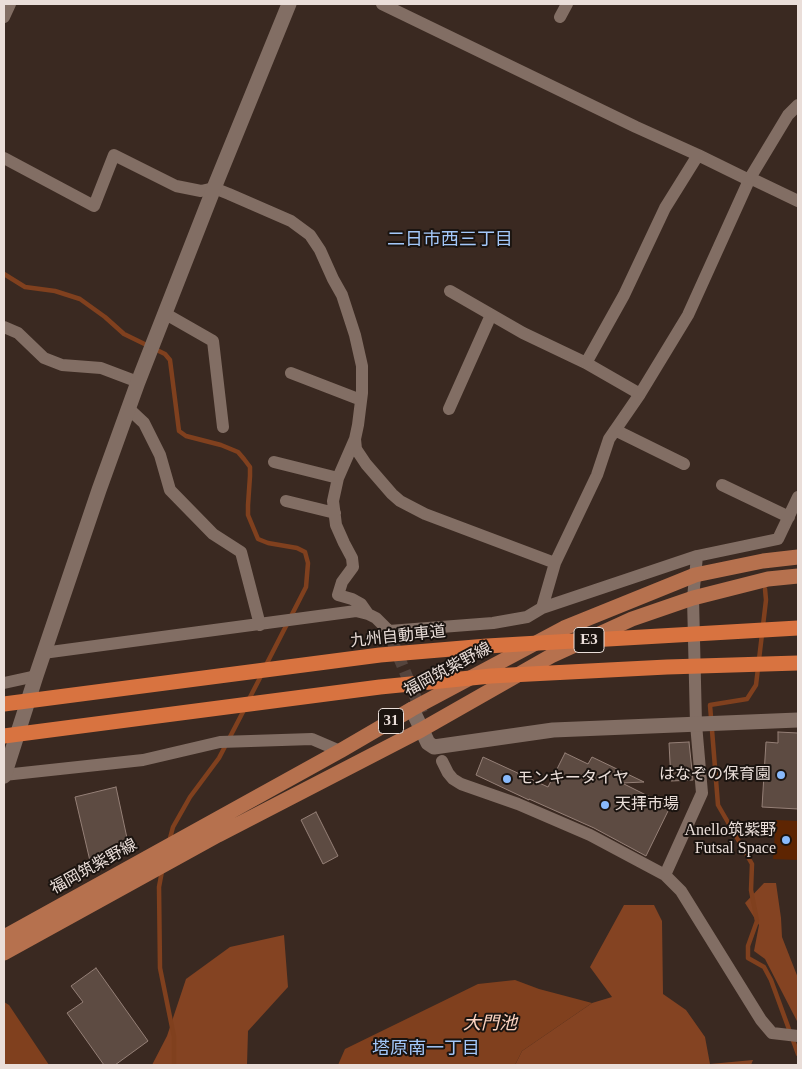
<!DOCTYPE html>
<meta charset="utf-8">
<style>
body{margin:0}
#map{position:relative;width:802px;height:1069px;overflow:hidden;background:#3a2921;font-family:"Times New Roman",serif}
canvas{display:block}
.frame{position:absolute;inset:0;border:5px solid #eaded9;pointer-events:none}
</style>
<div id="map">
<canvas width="802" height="1069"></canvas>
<div class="frame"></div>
</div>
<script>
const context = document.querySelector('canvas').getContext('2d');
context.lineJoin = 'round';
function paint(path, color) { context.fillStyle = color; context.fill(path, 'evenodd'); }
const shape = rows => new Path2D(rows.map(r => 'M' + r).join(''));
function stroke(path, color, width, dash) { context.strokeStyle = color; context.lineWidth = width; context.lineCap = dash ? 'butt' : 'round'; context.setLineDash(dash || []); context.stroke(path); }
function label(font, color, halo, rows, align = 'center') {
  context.font = font + ' "Times New Roman","Noto Sans JP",serif'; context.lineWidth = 4; context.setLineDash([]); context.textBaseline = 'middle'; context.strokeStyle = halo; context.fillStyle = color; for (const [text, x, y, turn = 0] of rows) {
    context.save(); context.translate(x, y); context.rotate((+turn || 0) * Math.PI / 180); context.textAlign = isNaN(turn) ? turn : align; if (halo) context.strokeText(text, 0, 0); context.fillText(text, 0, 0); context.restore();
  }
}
paint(shape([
 [776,820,798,821,798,860,773,859]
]), '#5e2502');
paint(shape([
 [764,883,776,883,781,918,782,937,798,978,798,1023,765,959,754,951,759,925,745,903],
 [624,905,654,905,662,921,663,994,686,1010,705,1037,710,1064,753,1060,751,1065,515,1065,522,1051,592,1003,612,997,590,967],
 [284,935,288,987,248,1031,247,1065,152,1065,167,1036,186,979,230,947]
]), '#844322');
paint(shape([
 [515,980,539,989,592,1003,522,1051,515,1065,338,1065,345,1049,478,984],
 [4,1002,9,1005,49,1065,4,1065]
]), '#80401e');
stroke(shape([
 [4,274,25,287,55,291,80,299,105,317,124,334,165,354,170,360,179,431,186,436,221,445,238,452,244,459,250,467,250,476,248,505,248,515,258,539,268,543,297,548,305,552,308,563,306,587,265,667],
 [765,589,766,600,756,685,747,699,710,705,718,805,752,864,751,890,757,921,748,946,748,958,764,967,771,980,798,1054],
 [248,701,262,674],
 [169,842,173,827,190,797,219,758,245,708],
 [162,871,159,887,160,968,174,1037,174,1065]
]), '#80401e', 4.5);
const building = shape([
 [778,732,798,733,798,809,762,807,766,742,778,743,778,732],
 [689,742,693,780,671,781,669,743,689,742],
 [565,753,588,764,592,757,644,782,622,783,670,807,646,856,594,828,529,799,529,800,476,775,483,757,548,787,565,753],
 [116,787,130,852,90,861,75,797,116,787],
 [316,812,338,856,323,864,301,820,316,812],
 [96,968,148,1041,115,1065,104,1065,67,1013,83,1002,71,986,96,968]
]);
paint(building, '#5d4b42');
stroke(building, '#958077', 1);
stroke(shape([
 [391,638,422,713]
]), '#54443d', 12, [12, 6]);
stroke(shape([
 [382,4,636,127,698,155,749,180],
 [4,17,10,4],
 [560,17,567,4],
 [4,158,94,206,114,155,176,186,201,191,214,188,229,194,291,221,310,235,320,250,333,279,342,295,355,335,362,366,362,393,358,425,355,439,356,449,366,464,392,494,400,501,425,514,555,563],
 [750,178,798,201],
 [450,291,523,333,586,363,640,394],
 [164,313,213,341,223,427],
 [4,327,18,333,44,358,62,365,101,368,138,382],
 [586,363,624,295,665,208,698,155],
 [291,373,361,400],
 [128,408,144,423,160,455,170,490,213,534,241,552,260,625],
 [449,409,491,315],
 [615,430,684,464],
 [355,439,338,478,333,501,336,525,344,543,352,558,353,567,342,582,338,595,352,599,361,604,368,614],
 [274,462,338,478],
 [722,485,789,517],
 [286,501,335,513],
 [542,608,555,563,597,475,609,439,640,394,688,315,750,178,788,115,798,105],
 [389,631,493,623,527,617,542,608,697,556,778,539,798,497],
 [43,653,356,611,368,614,376,618,389,631,391,638],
 [4,683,36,676],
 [442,761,448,773,453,779,461,784,518,804,590,835,665,875,681,891,761,1020,772,1033,798,1036],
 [4,775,143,760,220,742,312,739,340,751],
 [665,875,702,793,696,724,693,598,697,556]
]), '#826e64', 12);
stroke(shape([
 [412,709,428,743,434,747,553,730,798,720],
 [4,776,36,676,99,490,138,382,214,188,289,4]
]), '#826e64', 15);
stroke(shape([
 [4,937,340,751,412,709,564,628,695,575,763,561,798,557],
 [4,953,218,835,421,730,551,656,632,619,693,598,768,579,798,576]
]), '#b6714e', 15);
stroke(shape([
 [4,704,380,655,487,646,798,628],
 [4,736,380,687,491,676,667,667,798,663]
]), '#d87340', 15);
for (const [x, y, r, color] of [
 [781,775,5,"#89bafc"],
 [507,779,5,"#89bafc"],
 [605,805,5,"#89bafc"],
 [786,840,5,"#89bafc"]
]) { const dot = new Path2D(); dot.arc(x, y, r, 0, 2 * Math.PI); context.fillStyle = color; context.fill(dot); stroke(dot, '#1b1410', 2); }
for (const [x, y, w] of [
 [589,640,30],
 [391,721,25]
]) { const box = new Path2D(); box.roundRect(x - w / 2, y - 12.5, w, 25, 4); context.fillStyle = '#1b1410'; context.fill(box); stroke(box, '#eaded9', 1); }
label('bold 15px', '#eaded9', null, [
 ["E3",589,640],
 ["31",391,721]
]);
label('16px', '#eaded9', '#1b1410', [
 ["九州自動車道",398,637,-6],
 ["福岡筑紫野線",448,670,-28],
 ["福岡筑紫野線",94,867,-29]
]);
label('16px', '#eaded9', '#1b1410', [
 ["はなぞの保育園",771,775],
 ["モンキータイヤ",517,779,"left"],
 ["天拝市場",615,805,"left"],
 ["Anello筑紫野",776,831],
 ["Futsal Space",776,849]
], 'right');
label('18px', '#a3c7f9', '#1b1410', [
 ["二日市西三丁目",450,240],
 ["塔原南一丁目",426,1049]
]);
label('italic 18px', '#fbd3c0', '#1b1410', [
 ["大門池",490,1024]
]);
</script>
